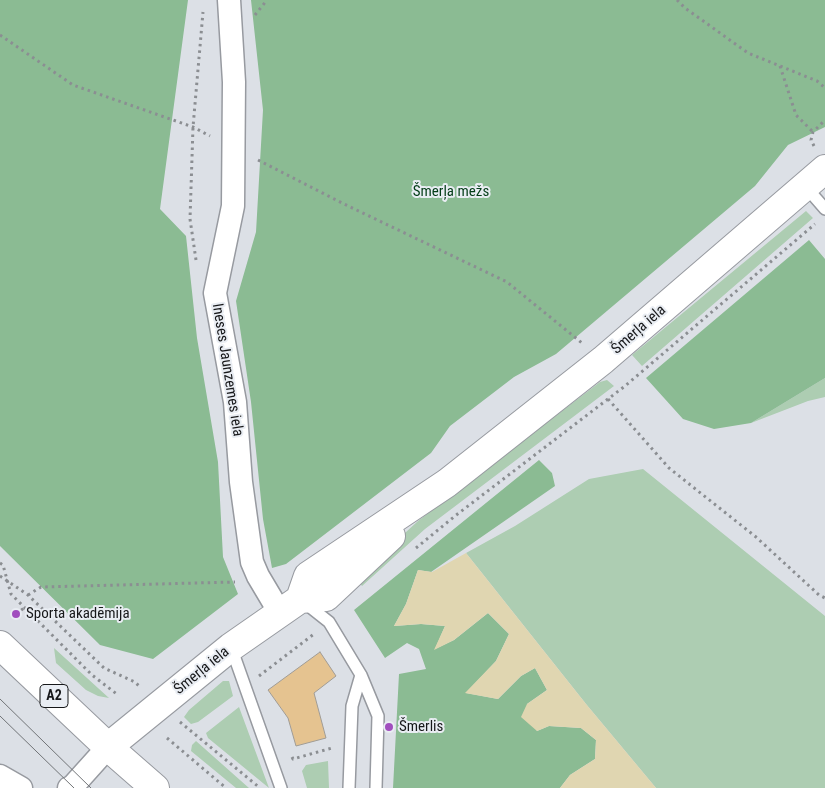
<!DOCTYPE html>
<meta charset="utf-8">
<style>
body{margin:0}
canvas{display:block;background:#dce0e6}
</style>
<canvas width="825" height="788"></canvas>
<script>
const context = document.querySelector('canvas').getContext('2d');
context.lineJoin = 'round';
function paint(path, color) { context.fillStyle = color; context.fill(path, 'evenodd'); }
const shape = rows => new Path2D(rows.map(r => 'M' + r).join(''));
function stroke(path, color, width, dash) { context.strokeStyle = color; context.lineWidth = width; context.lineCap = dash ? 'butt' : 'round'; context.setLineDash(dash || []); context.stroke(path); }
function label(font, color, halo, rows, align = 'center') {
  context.font = font + ' "Roboto Condensed",sans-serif'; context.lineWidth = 4; context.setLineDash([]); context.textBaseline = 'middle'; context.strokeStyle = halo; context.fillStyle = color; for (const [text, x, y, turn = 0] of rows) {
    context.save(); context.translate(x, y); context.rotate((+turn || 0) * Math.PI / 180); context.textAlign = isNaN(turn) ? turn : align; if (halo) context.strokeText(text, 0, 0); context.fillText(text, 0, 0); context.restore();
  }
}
paint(shape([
 [806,211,813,218,642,366,632,355],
 [825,378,825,397,808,401,751,423],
 [607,380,614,386,425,529,362,586,356,578,418,521,600,382],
 [643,469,825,616,825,788,656,788,586,704,466,553,515,526,589,479],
 [54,648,109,698,98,696,86,690,56,663],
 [223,681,229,681,233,696,198,722,191,724,184,717,189,710],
 [239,707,269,788,208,738,206,733],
 [196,741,249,788,236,788,191,751,192,745],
 [328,761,329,788,307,788,302,771,306,765]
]), '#adcdb2');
paint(shape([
 [0,0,188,0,160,209,186,236,197,338,218,462,223,557,238,594,153,659,100,645,0,546],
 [251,0,825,0,825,127,788,145,755,186,556,354,514,377,450,426,431,453,286,564,272,568,263,519,251,402,236,301,256,232,263,110],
 [809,240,825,259,825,378,751,423,714,429,683,419,646,378],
 [539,460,552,473,555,486,431,572,418,570,406,604,394,626,421,624,445,626,435,649,454,640,488,613,509,634,496,661,466,693,498,699,521,676,535,668,547,690,527,704,537,731,549,726,581,728,596,740,595,759,570,775,560,788,393,788,399,674,426,669,419,649,407,643,385,658,354,610]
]), '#8bbb93');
paint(shape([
 [466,553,586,704,656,788,560,788,570,775,595,759,596,740,581,728,549,726,537,731,521,717,527,704,547,690,535,668,521,676,498,699,465,693,496,661,509,634,488,613,454,640,434,650,445,626,421,624,394,626,406,604,418,570,432,572]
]), '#e0d6b1');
const building = shape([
 [320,652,336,676,314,693,326,738,296,746,288,718,268,690,320,652]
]);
paint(building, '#e5c390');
stroke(building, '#a09c96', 1);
const lane = shape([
 [805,186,825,209],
 [305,603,329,622,361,675,378,716,376,788],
 [231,647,281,788],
 [349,788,352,706,361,675]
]);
const street = shape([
 [229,0,234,82,233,206,215,293,235,402,241,482,252,562,258,576,280,613],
 [0,776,21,788],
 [69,788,72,787,108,747]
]);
const secondary = shape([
 [300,599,308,576,447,483,603,360,825,169],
 [108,747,231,647,300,599,326,597,391,536]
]);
const highway = shape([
 [0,645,108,747,155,788]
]);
stroke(lane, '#979aa0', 14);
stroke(street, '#979aa0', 25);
stroke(secondary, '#979aa0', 30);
stroke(highway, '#979aa0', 30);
stroke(shape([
 [677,0,685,8,748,53,817,81,825,88],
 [255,15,267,0],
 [0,35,73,85,193,127,210,136],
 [780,66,796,115,813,132],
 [814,146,811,140,813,132,825,120],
 [258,160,344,204,507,282,582,343],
 [196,260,190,219,193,127,203,12],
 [608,399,669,468,756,537,819,595,825,598],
 [416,548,455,516,625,386,815,224],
 [0,563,3,565,11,594,92,675,118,695],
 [0,576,28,595,104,668,135,682,140,687],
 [28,595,41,587,235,582],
 [16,614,24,608],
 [259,676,314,634],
 [180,722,260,788],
 [167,738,226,788],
 [292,757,293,759,332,748]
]), '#8b8e92', 3, [2.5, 4]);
stroke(lane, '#fff', 11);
stroke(street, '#fff', 22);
stroke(secondary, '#fff', 28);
stroke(highway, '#fff', 28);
stroke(shape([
 [0,699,91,788],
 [0,716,74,788]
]), '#717477', 1);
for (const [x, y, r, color] of [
 [16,614,5,"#a14fbe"],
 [389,727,5,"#a14fbe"]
]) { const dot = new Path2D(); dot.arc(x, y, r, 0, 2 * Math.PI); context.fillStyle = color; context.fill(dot); stroke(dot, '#e9edf3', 2); }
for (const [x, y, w] of [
 [54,696,28]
]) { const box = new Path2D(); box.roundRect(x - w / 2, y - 11.5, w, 23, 4); context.fillStyle = '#e9edf3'; context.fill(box); stroke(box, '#17181a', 1); }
label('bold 14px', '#17181a', null, [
 ["A2",54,696]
]);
label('15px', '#033d17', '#e9edf3', [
 ["Šmerļa mežs",451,192]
]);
label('15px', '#17181a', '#e9edf3', [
 ["Šmerļa iela",639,330,-41],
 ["Ineses Jaunzemes iela",227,370,81],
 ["Šmerļa iela",202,671,-39]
]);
label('15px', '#17181a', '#e9edf3', [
 ["Sporta akadēmija",26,614],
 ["Šmerlis",399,727]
], 'left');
</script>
